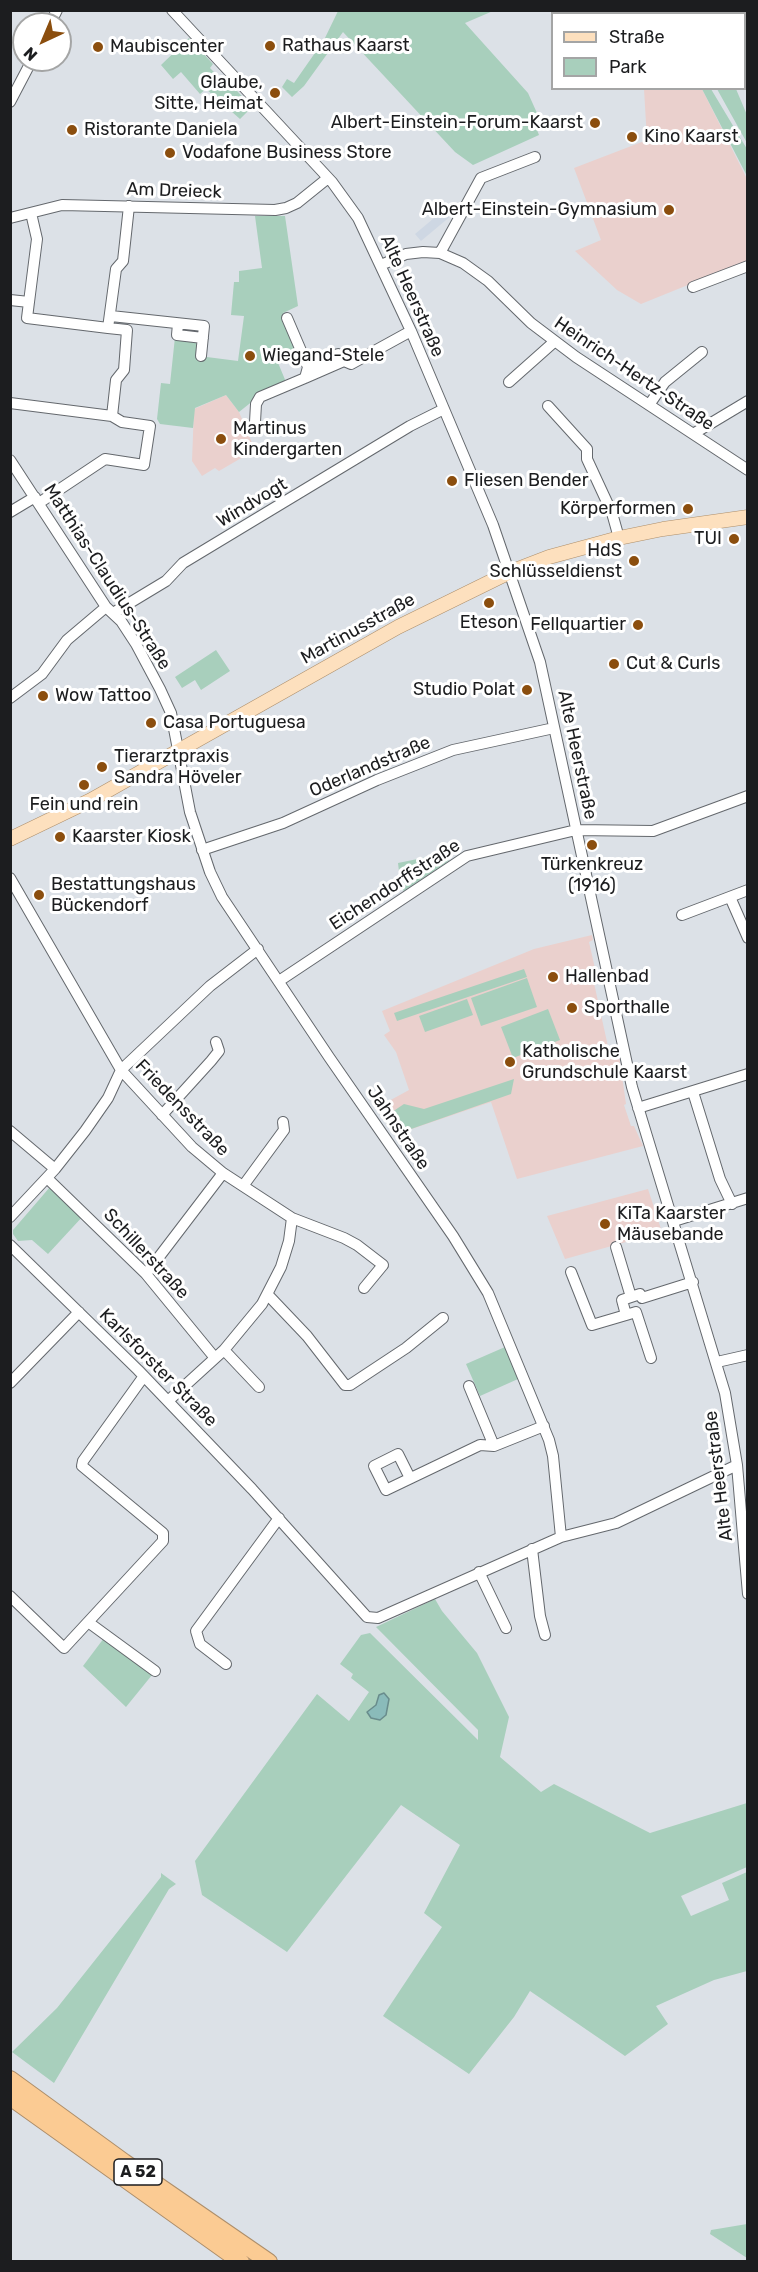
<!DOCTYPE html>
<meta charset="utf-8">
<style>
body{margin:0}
#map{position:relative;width:758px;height:2272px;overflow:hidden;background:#dce1e7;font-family:Rubik,sans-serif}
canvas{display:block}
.frame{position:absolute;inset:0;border:12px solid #1c1d1f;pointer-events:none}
.legend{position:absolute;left:551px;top:12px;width:195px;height:78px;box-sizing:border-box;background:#fff;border:2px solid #a4a5a5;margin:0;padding:8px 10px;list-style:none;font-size:18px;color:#1c1d1f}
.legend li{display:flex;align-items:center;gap:12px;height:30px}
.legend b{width:30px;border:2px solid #a4a5a5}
.north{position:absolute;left:12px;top:12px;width:60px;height:60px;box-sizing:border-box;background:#fff;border:2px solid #a4a5a5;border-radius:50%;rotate:224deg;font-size:16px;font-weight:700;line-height:24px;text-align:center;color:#1c1d1f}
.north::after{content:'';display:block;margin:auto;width:21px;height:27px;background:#8b4e0e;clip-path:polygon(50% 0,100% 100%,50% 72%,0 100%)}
</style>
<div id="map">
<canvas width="758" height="2272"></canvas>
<div class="frame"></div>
<ul class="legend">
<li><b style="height:8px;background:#fde0be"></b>Straße</li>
<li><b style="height:16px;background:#a8cfbc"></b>Park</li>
</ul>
<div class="north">N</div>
</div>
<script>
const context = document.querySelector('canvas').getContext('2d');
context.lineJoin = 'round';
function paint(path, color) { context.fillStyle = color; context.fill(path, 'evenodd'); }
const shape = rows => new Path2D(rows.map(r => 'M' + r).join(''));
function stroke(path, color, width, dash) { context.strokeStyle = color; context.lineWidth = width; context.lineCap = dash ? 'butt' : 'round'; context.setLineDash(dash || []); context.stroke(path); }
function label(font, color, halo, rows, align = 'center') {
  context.font = font + ' Rubik,sans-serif'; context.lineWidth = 6; context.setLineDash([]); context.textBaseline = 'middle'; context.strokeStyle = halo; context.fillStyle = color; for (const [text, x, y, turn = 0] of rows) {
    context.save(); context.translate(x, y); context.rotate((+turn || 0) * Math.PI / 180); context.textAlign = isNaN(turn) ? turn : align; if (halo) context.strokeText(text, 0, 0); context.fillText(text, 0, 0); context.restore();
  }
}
paint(shape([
 [446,208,452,215,421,241,415,234]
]), '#ced7e3');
paint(shape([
 [644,89,702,89,747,179,747,261,641,304,617,290,575,251,601,240,574,168,647,140],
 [226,395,239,412,255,450,219,471,215,468,202,476,192,461,194,409],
 [592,935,593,940,589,942,596,973,592,974,609,1051,619,1055,626,1104,624,1105,631,1126,634,1126,643,1146,517,1179,491,1102,394,1135,376,1108,409,1090,396,1052,384,1035,390,1031,382,1011,534,949],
 [648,1189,662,1232,565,1259,547,1216]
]), '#ead0cd');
paint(shape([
 [338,11,493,11,465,23,528,93,541,122,535,125,539,135,473,165,455,152,343,32,304,86,292,97,282,87,287,79,294,83,324,40],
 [189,38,213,64,210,68,219,77,224,77,252,107,240,119,206,89,200,94,181,72,173,79,161,65],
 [702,89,711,89,747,149,747,176],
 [717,89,736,89,747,115,747,143],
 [255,216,285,216,298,306,283,313,298,347,276,358,286,382,264,392,239,412,226,395,195,408,193,428,160,424,157,419,161,383,170,384,175,337,200,341,199,356,238,361,244,316,231,315,234,282,239,282,239,271,262,268],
 [216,650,230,671,201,690,195,680,182,688,175,677],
 [447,853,449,860,446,863,404,891,401,888,398,863],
 [524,969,527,977,397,1021,394,1013],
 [527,978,537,1007,481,1026,471,998],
 [467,999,473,1015,425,1032,419,1016],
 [548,1009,560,1040,513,1058,501,1027],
 [514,1079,511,1094,394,1135,383,1118,404,1104,424,1109],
 [50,1187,84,1215,48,1254,32,1240,18,1241,13,1234,13,1230],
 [505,1347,518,1379,480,1396,466,1364],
 [435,1599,442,1611,477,1653,509,1717,500,1757,541,1792,554,1784,650,1833,747,1803,747,1867,681,1896,691,1916,729,1900,722,1883,747,1872,747,1971,714,1980,656,2006,668,2024,625,2056,530,1991,514,2017,469,2074,383,2016,442,1927,424,1913,460,1845,401,1805,287,1952,202,1895,195,1861,317,1694,349,1721,369,1692,351,1678,353,1674,340,1664,361,1635,370,1633,478,1740,478,1730,376,1627],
 [104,1638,152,1675,126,1707,83,1666],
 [161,1873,176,1884,169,1889,54,2083,12,2052,57,2008,161,1877],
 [747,2224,747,2258,710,2234,711,2230]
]), '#a8cfbc');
const water = shape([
 [384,1693,389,1699,386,1715,380,1720,371,1718,367,1712,376,1705,379,1695,384,1693]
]);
paint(water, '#8abbba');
stroke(water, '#698c8c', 1.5);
const minor = shape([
 [172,10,332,182,358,218,411,331,493,525,540,662,632,1087,725,1393,737,1465,748,1594],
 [50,24,57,10],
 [10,102,32,60],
 [10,218,62,205,275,210,286,208,297,203,328,178],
 [440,253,481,178,535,157],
 [381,265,406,254,423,252,440,253,463,263,488,281,531,323,576,357,748,470],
 [693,287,748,266],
 [10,300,29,302,37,239,31,213],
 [29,302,27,318,108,328],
 [111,316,204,326,201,356],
 [287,318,308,367],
 [178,324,177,335,203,338],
 [305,378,344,361],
 [509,382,554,342],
 [10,403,112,416],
 [649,405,665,382,702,352],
 [548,406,587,449,587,459,612,513,619,538],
 [255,422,256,404,260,397,305,378,308,367,338,354,344,361,351,364,411,331],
 [693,434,748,401],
 [10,460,106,607,121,621,136,644,160,689,171,713,190,812,210,872,222,897,329,1057,453,1236,488,1293,549,1440,553,1456,561,1537],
 [39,503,105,459,144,465,150,426,122,422,112,416,116,380,124,370,127,330,108,328,116,269,123,261,129,206],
 [10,512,35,497],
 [113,613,166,581,183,563,410,426,444,409],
 [10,698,42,674,67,640,106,607],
 [202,850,283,823,377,780,453,750,554,728],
 [10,878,121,1070,192,1147,223,1173,292,1218,344,1238,357,1245,383,1265,364,1288],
 [730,897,748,938],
 [682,915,748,890],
 [279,981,467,856,576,830,653,831,748,796],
 [693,1092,720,1179,732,1204],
 [638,1108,748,1074],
 [162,1115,211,1061,219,1051,216,1042],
 [10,1131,55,1169],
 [47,1178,146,1274,215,1358],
 [243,1186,284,1130,283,1122],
 [10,1217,55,1169,85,1131,108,1098,121,1070,210,986,258,949],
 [674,1221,748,1198],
 [10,1245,138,1370,252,1489,367,1617,378,1618,561,1537,616,1523,737,1465],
 [616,1247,631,1297,640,1294,642,1298,693,1282],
 [571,1272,592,1325,626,1315,622,1300,631,1297],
 [146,1274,223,1173],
 [268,1295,307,1336,345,1385,350,1385,406,1348,443,1318],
 [626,1315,636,1312,651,1358],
 [224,1350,259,1387],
 [717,1362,748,1355],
 [10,1383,79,1312],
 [469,1386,494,1446],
 [168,1401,224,1350,262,1304,281,1267,289,1241,292,1218],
 [410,1478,398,1454,374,1466,386,1490,480,1445,494,1446,544,1426],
 [532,1549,540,1616,545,1635],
 [479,1572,506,1628],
 [10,1596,64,1648,163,1541,163,1533,82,1466,83,1461,144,1376],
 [88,1622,155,1671],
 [226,1664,200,1644,196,1631,279,1518]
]);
const major = shape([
 [10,839,91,800,398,627,510,572,549,557,619,538,663,529,748,517]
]);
const highway = shape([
 [10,2079,124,2162,269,2262],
 [10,2097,241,2262]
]);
stroke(minor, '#64686d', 12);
stroke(major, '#ad8e6a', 15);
stroke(highway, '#ad8e6a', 18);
stroke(minor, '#fff', 10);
stroke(major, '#fde0be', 14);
stroke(highway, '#fbcb93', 16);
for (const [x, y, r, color] of [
 [270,46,6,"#8b4e0e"],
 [98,47,6,"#8b4e0e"],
 [275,93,6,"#8b4e0e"],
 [595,123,6,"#8b4e0e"],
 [72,130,6,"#8b4e0e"],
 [632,137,6,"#8b4e0e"],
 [170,153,6,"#8b4e0e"],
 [669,210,6,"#8b4e0e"],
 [250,356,6,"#8b4e0e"],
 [221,439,6,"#8b4e0e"],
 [452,481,6,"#8b4e0e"],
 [688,509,6,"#8b4e0e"],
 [734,539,6,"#8b4e0e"],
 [634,561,6,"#8b4e0e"],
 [489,603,6,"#8b4e0e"],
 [638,625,6,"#8b4e0e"],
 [614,664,6,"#8b4e0e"],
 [527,690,6,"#8b4e0e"],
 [43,696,6,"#8b4e0e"],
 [151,723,6,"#8b4e0e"],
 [102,767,6,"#8b4e0e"],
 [84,785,6,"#8b4e0e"],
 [60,837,6,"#8b4e0e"],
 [592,845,6,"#8b4e0e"],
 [39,895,6,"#8b4e0e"],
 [553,977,6,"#8b4e0e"],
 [572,1008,6,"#8b4e0e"],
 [510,1062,6,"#8b4e0e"],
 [605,1224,6,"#8b4e0e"]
]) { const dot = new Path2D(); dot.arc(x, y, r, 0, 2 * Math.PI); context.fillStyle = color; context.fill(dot); stroke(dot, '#fff', 2); }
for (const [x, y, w] of [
 [138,2172,48]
]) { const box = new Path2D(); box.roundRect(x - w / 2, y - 13, w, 26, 4.5); context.fillStyle = '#fff'; context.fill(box); stroke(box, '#1c1d1f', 1.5); }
label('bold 16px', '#1c1d1f', null, [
 ["A 52",138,2172]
]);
label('18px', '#1c1d1f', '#fff', [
 ["Rathaus Kaarst",282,46],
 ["Maubiscenter",110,47],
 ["Glaube,",263,83,"right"],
 ["Sitte, Heimat",263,104,"right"],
 ["Albert-Einstein-Forum-Kaarst",583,123,"right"],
 ["Ristorante Daniela",84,130],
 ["Kino Kaarst",644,137],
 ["Vodafone Business Store",182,153],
 ["Albert-Einstein-Gymnasium",657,210,"right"],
 ["Wiegand-Stele",262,356],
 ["Martinus",233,429],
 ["Kindergarten",233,450],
 ["Fliesen Bender",464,481],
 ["Körperformen",676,509,"right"],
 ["TUI",722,539,"right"],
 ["HdS",622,551,"right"],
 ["Schlüsseldienst",622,572,"right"],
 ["Eteson",489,623,"center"],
 ["Fellquartier",626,625,"right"],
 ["Cut & Curls",626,664],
 ["Studio Polat",515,690,"right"],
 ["Wow Tattoo",55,696],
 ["Casa Portuguesa",163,723],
 ["Tierarztpraxis",114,757],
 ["Sandra Höveler",114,778],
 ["Fein und rein",84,805,"center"],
 ["Kaarster Kiosk",72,837],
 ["Türkenkreuz",592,865,"center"],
 ["(1916)",592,886,"center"],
 ["Bestattungshaus",51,885],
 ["Bückendorf",51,906],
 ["Hallenbad",565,977],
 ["Sporthalle",584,1008],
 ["Katholische",522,1052],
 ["Grundschule Kaarst",522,1073],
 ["KiTa Kaarster",617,1214],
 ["Mäusebande",617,1235]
], 'left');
label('18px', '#1c1d1f', '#fff', [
 ["Am Dreieck",174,191,2],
 ["Alte Heerstraße",412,296,66],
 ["Heinrich-Hertz-Straße",634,374,34],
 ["Windvogt",252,503,-31],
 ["Matthias-Claudius-Straße",107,577,57],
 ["Martinusstraße",358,629,-29],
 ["Alte Heerstraße",577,755,78],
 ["Oderlandstraße",370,767,-23],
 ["Eichendorffstraße",395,885,-33],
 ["Friedensstraße",182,1108,46],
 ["Jahnstraße",398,1128,56],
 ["Schillerstraße",146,1254,47],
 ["Karlsforster Straße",158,1368,45],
 ["Alte Heerstraße",719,1476,-97]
]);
</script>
